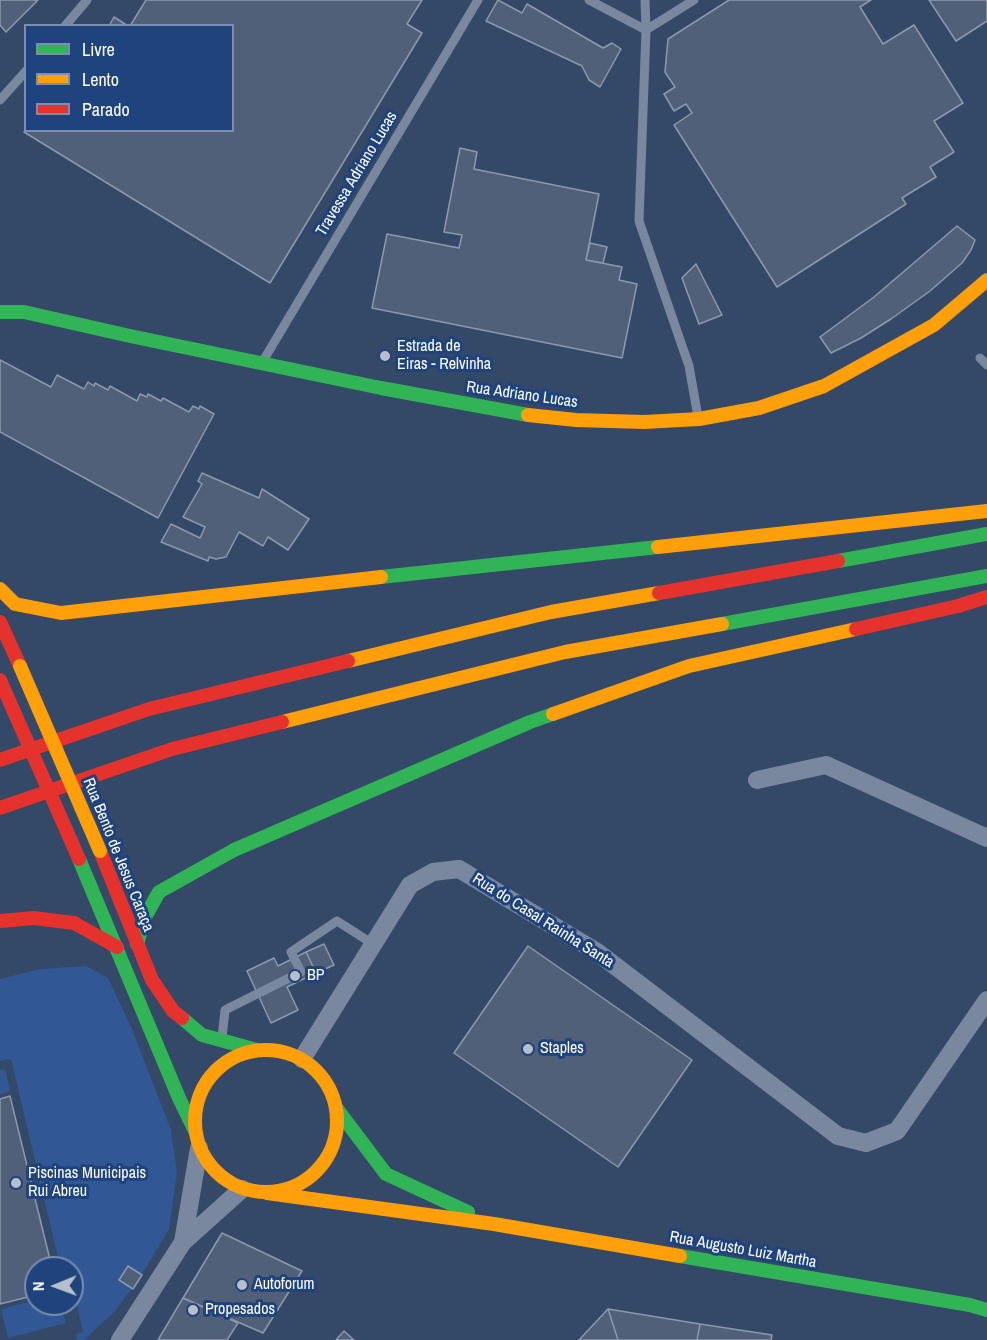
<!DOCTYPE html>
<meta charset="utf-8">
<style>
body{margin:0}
#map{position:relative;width:987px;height:1340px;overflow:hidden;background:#344867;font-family:"Archivo Narrow",sans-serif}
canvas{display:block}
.legend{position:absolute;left:24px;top:24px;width:210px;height:108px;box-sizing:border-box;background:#1f437c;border:2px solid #798eb0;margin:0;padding:8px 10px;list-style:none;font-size:18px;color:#fff}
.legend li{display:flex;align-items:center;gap:12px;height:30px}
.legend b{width:30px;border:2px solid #798eb0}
.north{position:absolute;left:24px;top:1256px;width:60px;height:60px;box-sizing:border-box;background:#1f437c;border:2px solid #798eb0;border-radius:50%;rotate:269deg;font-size:16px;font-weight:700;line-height:24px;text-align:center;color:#fff}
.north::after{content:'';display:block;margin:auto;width:21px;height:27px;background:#b8bfca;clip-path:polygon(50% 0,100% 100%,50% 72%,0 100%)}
</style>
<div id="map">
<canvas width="987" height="1340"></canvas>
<ul class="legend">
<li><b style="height:8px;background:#30b455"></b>Livre</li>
<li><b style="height:8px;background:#ff9f0a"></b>Lento</li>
<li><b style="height:8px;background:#e5322d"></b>Parado</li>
</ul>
<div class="north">N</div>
</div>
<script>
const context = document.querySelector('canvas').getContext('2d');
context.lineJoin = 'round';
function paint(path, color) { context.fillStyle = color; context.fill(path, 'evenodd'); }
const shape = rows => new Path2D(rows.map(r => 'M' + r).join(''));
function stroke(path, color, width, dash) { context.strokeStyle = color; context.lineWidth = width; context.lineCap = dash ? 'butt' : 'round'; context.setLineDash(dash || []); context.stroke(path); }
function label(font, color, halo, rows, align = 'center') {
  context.font = font + ' "Archivo Narrow",sans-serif'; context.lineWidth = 6; context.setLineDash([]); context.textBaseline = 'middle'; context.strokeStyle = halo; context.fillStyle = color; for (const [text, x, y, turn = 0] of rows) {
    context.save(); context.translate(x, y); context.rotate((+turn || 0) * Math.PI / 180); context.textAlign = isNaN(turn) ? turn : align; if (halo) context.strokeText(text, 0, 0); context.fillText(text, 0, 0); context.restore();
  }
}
paint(shape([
 [86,966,108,978,132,1029,171,1130,177,1172,169,1229,138,1281,114,1312,84,1340,77,1340,76,1334,83,1332,72,1283,72,1268,68,1268,67,1265,60,1266,11,1059,0,1061,0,979,41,969],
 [5,1069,10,1091,0,1094,0,1070],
 [36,1300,36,1304,61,1304,66,1323,8,1338,1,1309]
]), '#315894');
const building = shape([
 [0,0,38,0,6,32,0,25,0,0],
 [146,0,422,0,407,24,422,33,270,283,24,132,26,130,232,130,232,26,130,26,146,0],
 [498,0,522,13,527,4,603,48,612,43,621,49,600,87,589,80,582,66,486,21,498,0],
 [729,0,871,0,860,7,883,44,914,25,963,103,934,121,954,152,930,167,936,177,902,198,906,204,777,287,674,125,692,113,686,104,674,111,664,94,675,87,665,72,668,39,729,0],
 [929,0,987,0,987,21,956,41,929,0],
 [114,17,128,26,109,26,114,17],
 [460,148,477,152,474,169,599,194,586,260,622,267,619,280,637,284,622,358,372,308,387,234,459,248,462,235,444,232,460,148],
 [957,226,975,240,971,250,962,263,930,291,891,319,861,338,831,353,820,337,874,297,957,226],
 [590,243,607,247,603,263,586,260,590,243],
 [696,264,722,315,699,324,682,278,696,264],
 [0,360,51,387,57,375,84,389,88,382,94,386,95,383,108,390,110,386,137,401,140,394,147,397,148,394,161,401,163,398,189,412,193,406,199,409,200,406,214,414,158,518,0,432,0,360],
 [202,473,259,498,262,489,309,519,288,550,268,537,263,546,239,532,226,557,216,559,209,557,208,561,161,542,171,524,200,538,205,527,183,517,202,484,198,481,202,473],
 [324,944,334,965,316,973,306,952,324,944],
 [528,946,692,1060,618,1167,454,1053,528,946],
 [306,952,316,973,287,987,298,1010,271,1023,247,971,274,958,278,966,306,952],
 [10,1096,52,1268,36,1268,36,1295,0,1304,0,1099,10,1096],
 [222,1233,302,1271,263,1333,183,1298,222,1233],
 [128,1266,142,1275,133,1289,119,1280,128,1266],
 [183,1298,238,1323,227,1340,158,1340,183,1298],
 [608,1309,700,1324,697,1340,618,1340,608,1309],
 [608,1309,618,1340,579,1340,608,1309],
 [700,1324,772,1335,771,1340,697,1340,700,1324],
 [344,1331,354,1340,336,1340,344,1331]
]);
paint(building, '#506079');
stroke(building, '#8d99ac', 1.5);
stroke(shape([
 [589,0,646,30],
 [645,0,646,30,639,221,689,366,698,417],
 [65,26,87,0],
 [646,30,694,0],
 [0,100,26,71],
 [980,358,987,365],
 [263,361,478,0],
 [222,1038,225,1010,301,972,291,952,337,921,373,944]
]), '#79889e', 9);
stroke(shape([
 [757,780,826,765,987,838],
 [302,1059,410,885,433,872,459,869,597,952,838,1136,866,1143,897,1131,987,1000],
 [183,1242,199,1148],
 [120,1340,183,1242,242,1189]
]), '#79889e', 18);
stroke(shape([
 [0,312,24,312,130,336,381,388,528,415],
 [838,561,987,534],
 [381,577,658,547],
 [722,624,987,576],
 [79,859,179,1098,195,1131],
 [137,944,145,917,159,892,234,850,530,722,553,714],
 [182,1018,202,1035,257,1050],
 [337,1109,386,1174,468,1212],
 [680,1256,970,1305,987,1310]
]), '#30b455', 14);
stroke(shape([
 [528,415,576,420,644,422,699,419,759,408,824,386,934,325,987,280],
 [658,547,987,511],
 [0,589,15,604,61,613,381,577],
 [348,661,551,612,659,593],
 [553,714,689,666,856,629],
 [282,722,565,652,722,624],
 '195 1121a71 71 0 1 1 142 0a71 71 0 1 1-142 0Z',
 [267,1193,494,1224,680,1256]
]), '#ff9f0a', 14);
stroke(shape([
 [659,593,838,561],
 [0,622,20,666],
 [856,629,958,606,987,597],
 [0,760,149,709,348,661],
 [0,808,172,749,282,722],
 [100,851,152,980,173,1011,182,1018],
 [0,921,34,918,74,923,117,947]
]), '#e5322d', 14);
stroke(shape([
 [20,666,100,851]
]), '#ff9f0a', 14);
stroke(shape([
 [0,680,79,859]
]), '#e5322d', 14);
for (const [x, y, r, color] of [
 [385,356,6,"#b8bfca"],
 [295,976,6,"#b8bfca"],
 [528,1049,6,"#b8bfca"],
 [16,1183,6,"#b8bfca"],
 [242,1285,6,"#b8bfca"],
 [193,1310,6,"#b8bfca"]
]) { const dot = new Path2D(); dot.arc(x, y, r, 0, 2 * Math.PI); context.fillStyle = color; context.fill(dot); stroke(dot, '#1f437c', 2); }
label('16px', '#fff', '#1f437c', [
 ["Travessa Adriano Lucas",357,174,-59],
 ["Rua Adriano Lucas",522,395,8],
 ["Rua Bento de Jesus Caraça",118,855,68],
 ["Rua do Casal Rainha Santa",543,921,32],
 ["Rua Augusto Luiz Martha",743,1250,10]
]);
label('16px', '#fff', '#1f437c', [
 ["Estrada de",397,347],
 ["Eiras - Relvinha",397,365],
 ["BP",307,976],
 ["Staples",540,1049],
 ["Piscinas Municipais",28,1174],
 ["Rui Abreu",28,1192],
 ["Autoforum",254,1285],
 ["Propesados",205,1310]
], 'left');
</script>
